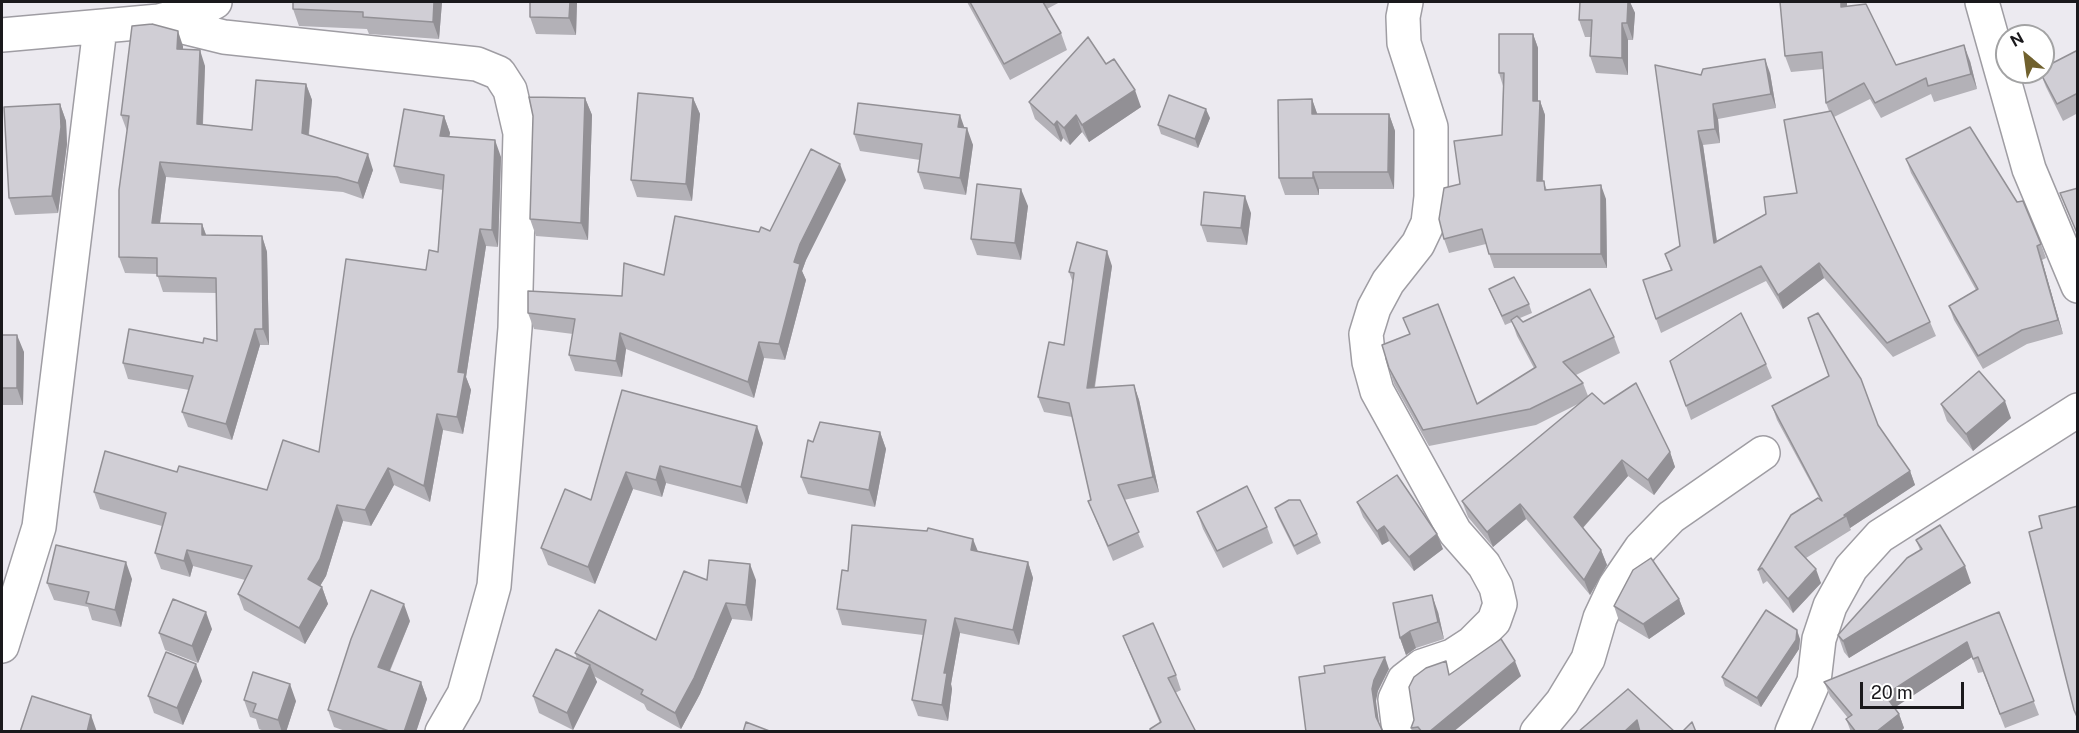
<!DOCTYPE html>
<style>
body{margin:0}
#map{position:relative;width:2079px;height:733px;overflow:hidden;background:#eceaf0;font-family:"Public Sans",sans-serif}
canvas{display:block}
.frame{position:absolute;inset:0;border:3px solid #1a191c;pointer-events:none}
.north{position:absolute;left:1995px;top:24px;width:60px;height:60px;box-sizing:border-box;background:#fff;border:2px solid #a3a3a4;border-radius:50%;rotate:331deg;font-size:16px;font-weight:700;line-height:24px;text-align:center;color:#1a191c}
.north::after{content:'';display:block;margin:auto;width:21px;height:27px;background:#70612e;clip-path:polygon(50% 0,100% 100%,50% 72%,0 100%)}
.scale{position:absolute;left:1860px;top:682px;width:104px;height:27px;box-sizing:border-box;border:3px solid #1a191c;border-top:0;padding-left:8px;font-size:18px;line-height:21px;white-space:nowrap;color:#1a191c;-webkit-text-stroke:4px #fff;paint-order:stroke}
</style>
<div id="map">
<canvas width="2079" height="733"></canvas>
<div class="frame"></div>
<div class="north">N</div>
<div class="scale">20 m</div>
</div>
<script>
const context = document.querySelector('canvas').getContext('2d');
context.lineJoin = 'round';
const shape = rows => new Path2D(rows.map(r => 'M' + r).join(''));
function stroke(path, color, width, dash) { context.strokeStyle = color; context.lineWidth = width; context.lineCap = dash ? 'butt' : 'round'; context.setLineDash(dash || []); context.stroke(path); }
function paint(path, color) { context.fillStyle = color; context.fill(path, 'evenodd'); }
const minor = shape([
 [1982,2,2029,169,2078,286],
 [159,21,224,37,477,64,499,73,510,90,520,133,515,328,494,586,464,694,442,732],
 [2,35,159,21,197,11,215,2],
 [2,646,39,527,100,28],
 [1401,732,1398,723,1395,699,1404,680,1422,666,1452,656,1472,643,1494,621,1500,604,1496,587,1484,565,1455,532,1377,391,1369,362,1366,334,1374,308,1388,282,1418,244,1428,223,1431,197,1431,127,1404,43,1403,17,1406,2],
 [1537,732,1562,702,1588,659,1600,618,1615,586,1641,548,1671,517,1763,453],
 [1792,732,1814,681,1819,639,1830,606,1851,568,1880,536,2078,410]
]);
stroke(minor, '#9f9da3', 36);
stroke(minor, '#fff', 33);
paint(shape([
 [293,2,442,2,439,39,369,34,367,29,299,26,293,9],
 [577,2,576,35,536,34,530,17],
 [967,2,1060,2,1047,9,1061,33,1067,50,1010,80],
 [1580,2,1630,2,1635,13,1633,40,1628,40,1628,75,1596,73,1590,56,1591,37,1585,37,1579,20],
 [1779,2,1847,2,1847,6,1896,65,1970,61,1977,89,1934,102,1931,94,1881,118,1870,99,1834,117,1930,322,1936,336,1893,357,1824,278,1783,309,1766,281,1661,333,1656,319,1671,271,1665,254,1680,246,1701,75,1770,73,1776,108,1718,119,1720,143,1703,145,1717,241,1766,214,1797,193,1829,111,1826,103,1823,69,1791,72,1785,56,1780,2],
 [1533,34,1538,48,1538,101,1540,101,1545,115,1543,181,1547,190,1606,199,1607,268,1494,268,1486,244,1449,253,1444,239,1502,135,1503,86,1499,73],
 [183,46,183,50,205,66,203,125,252,130,306,84,312,100,309,135,373,170,363,199,343,192,166,177,160,223,202,224,206,235,262,236,267,252,269,345,260,345,232,440,188,427,182,412,189,390,128,379,123,363,203,343,217,341,217,293,163,292,157,274,125,273,119,257,127,131,121,115],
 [2078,50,2078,113,2063,121,2046,87,2040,72],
 [1106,64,1141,107,1089,142,1082,132,1070,145,1063,138,1061,142,1035,119,1029,102],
 [585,98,592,115,588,240,536,236,530,219],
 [693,98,700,114,692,201,637,197,631,180],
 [1312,99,1317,114,1389,114,1395,131,1394,189,1319,189,1319,195,1285,195,1279,178],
 [60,104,66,121,67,144,58,213,15,215,9,198],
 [444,116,450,133,449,137,501,157,498,247,486,246,466,377,471,390,463,434,443,430,430,502,394,485,371,526,343,521,326,576,320,586,322,587,328,604,305,644,244,610,238,594,245,580,193,566,190,577,161,569,155,553,162,526,100,509,94,492,177,472,267,490,319,452,438,252,443,190,400,183,394,166],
 [1210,118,1198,148,1161,134,1158,125],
 [964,128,973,145,966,195,924,189,918,172,920,160,860,151,854,134],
 [1906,159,2041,244,2046,258,2042,260,2063,334,2027,344,1983,369,1954,320,1949,306,1976,290,1911,173],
 [846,180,806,260,802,271,806,280,785,360,764,358,754,398,626,349,622,377,575,371,569,355,573,334,534,329,528,313,622,296,664,275,759,232,770,231],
 [1028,206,1021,260,977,255,971,239],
 [1251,213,1247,245,1207,242,1201,225],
 [1112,266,1095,387,1134,385,1139,400,1159,492,1124,500,1144,547,1113,561,1088,501,1091,500,1072,417,1044,412,1038,397,1064,345,1073,283,1069,272],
 [1489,289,1529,304,1532,313,1520,318,1523,322,1614,337,1620,353,1576,375,1583,383,1588,396,1604,404,1670,452,1675,467,1654,495,1628,476,1583,528,1601,550,1607,565,1590,595,1526,519,1493,547,1468,517,1462,501,1580,403,1536,425,1429,446,1394,384,1389,368,1410,334,1403,318,1477,404,1534,368,1517,336,1512,322,1505,325],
 [2,335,24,352,23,405,2,405],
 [1670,361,1766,364,1772,378,1691,420],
 [622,390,763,443,747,504,666,483,662,497,633,489,595,584,548,565,541,548,591,500],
 [1941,404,2011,418,1973,451,1947,421],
 [1772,406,1878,425,1910,471,1915,485,1850,528,1851,530,1806,558,1821,583,1793,613,1767,581,1763,584,1758,570,1819,498,1777,420],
 [880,432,886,449,875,507,808,494,801,477,813,442],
 [1357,502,1443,549,1414,571,1389,541,1382,545,1363,517],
 [1275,508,1317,534,1321,543,1297,555,1278,517],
 [1197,512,1267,527,1273,543,1223,568,1203,529],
 [1916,540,1971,583,1849,658,1844,652,1838,635,1920,550],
 [978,551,1028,562,1033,578,1019,645,960,633,951,684,952,689,948,721,918,716,912,700,923,635,842,625,837,609,848,571],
 [132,579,121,627,92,620,88,607,54,600,47,583],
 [707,580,756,580,752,621,732,619,700,694,681,729,647,710,644,704,594,676,597,682,573,730,539,713,533,696,577,659,575,653,656,640],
 [1679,599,1685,614,1649,639,1619,621,1614,606],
 [1438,612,1444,639,1416,648,1406,655,1400,638],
 [1999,612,2039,715,2005,728,1983,672,1978,673,1972,657,1894,707,1899,714,1904,728,1900,732,1851,732,1846,719,1848,718,1830,696,1824,682],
 [410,621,390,671,421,682,427,699,416,732,348,732,334,727,328,710],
 [212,629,198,663,165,650,159,633],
 [1123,636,1176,675,1181,690,1175,693,1196,732,1160,723,1129,651],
 [1800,639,1799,649,1761,707,1725,686,1722,677],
 [1451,674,1521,676,1453,732,1412,732,1411,728],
 [202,681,183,725,154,713,148,696],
 [244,700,296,701,286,732,267,732,259,729,256,719,250,717]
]), '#b3b1b7');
paint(shape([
 [434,2,442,2,439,39,433,22],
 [570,2,577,2,576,35,569,18],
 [1628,2,1630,2,1635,13,1633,40,1627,23],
 [1841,2,1847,2,1847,23,1841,7],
 [1622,23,1628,40,1628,75,1622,58],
 [178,31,183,46,183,65,177,49],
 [1533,34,1538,48,1538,115,1533,101],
 [1964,45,1970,61,1977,89,1971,74],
 [200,50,205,66,202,140,197,124],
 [1765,59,1770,73,1776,108,1771,94],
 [306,84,312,100,307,149,302,133],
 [1135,90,1141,107,1089,142,1082,125],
 [585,98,592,115,588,240,581,223],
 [693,98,700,114,692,201,686,184],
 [1312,99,1318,116,1312,114],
 [1540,101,1545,115,1542,195,1537,181],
 [60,104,66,121,67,144,58,213,52,196],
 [1713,104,1718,119,1720,143,1715,129],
 [1206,109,1210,118,1198,148,1195,139],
 [1389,114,1395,131,1394,189,1388,172],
 [960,115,966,132,958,127],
 [1076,115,1082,132,1070,145,1064,128],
 [444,116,450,133,446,152,440,136],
 [1057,121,1063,138,1061,142,1054,125],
 [967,128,973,145,966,195,960,178],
 [1698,131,1703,145,1719,257,1714,243],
 [495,140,501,157,498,247,492,230],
 [368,154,373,170,363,199,358,183],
 [160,162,166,177,158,238,152,223],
 [840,164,846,180,806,260,802,271,806,280,785,360,779,344,794,262,800,244],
 [1313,172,1319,189,1319,195,1313,178],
 [1601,185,1606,199,1607,268,1601,254],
 [1021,189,1028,206,1021,260,1015,243],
 [1245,196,1251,213,1247,245,1241,228],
 [202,224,208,240,202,235],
 [480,229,486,246,466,377,471,390,463,434,457,417,458,372],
 [262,236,267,252,269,345,263,329],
 [2037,246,2042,260,2063,334,2058,320],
 [1107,251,1112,266,1092,403,1087,388],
 [1819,263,1824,278,1783,309,1778,295],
 [255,329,260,345,232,440,226,424],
 [620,333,626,349,622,377,616,361],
 [17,335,24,352,23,405,17,388],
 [759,342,764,358,754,398,748,382],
 [1134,385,1139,400,1159,492,1153,477],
 [2005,401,2011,418,1973,451,1966,434],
 [437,414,443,430,430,502,424,486],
 [757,426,763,443,747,504,741,487],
 [880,432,886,449,875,507,869,490],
 [1670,452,1675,467,1654,495,1648,480],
 [1622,460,1628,476,1579,532,1574,517],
 [660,466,666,483,662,497,656,480],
 [388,468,394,485,371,526,365,510],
 [1910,471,1915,485,1850,528,1846,516,1844,515],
 [626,472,633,489,595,584,588,567],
 [1520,504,1526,519,1493,547,1487,532],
 [337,505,343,521,326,576,314,596,308,579],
 [1384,526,1389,541,1382,545,1377,531],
 [1437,534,1443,549,1414,571,1409,557],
 [973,539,979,554,971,550],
 [187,550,193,566,190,577,184,561],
 [1601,550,1607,565,1590,595,1584,580],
 [126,562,132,579,121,627,115,610],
 [1028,562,1033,578,1019,645,1013,630],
 [750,564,756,580,752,621,746,605],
 [1965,566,1971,583,1849,658,1843,641],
 [1816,569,1821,583,1793,613,1788,599],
 [322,587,328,604,305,644,299,628],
 [1432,595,1438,612,1444,639,1438,622],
 [1679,599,1685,614,1649,639,1643,624],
 [726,603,732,619,700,694,681,729,675,713],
 [404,604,410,621,384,684,378,667],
 [206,612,212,629,198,663,192,646],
 [955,618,960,633,951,684,952,689,948,721,942,705,944,673],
 [1797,630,1800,639,1799,649,1761,707,1757,698],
 [1410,631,1416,648,1406,655,1400,638],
 [1967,642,1972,657,1891,710,1885,695],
 [1385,657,1389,669,1378,691,1376,701,1380,729,1376,717,1372,689,1374,680],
 [1515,661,1521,676,1453,732,1429,732],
 [196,664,202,681,183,725,177,708],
 [590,665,597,682,573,730,567,713],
 [421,682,427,699,416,732,404,732],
 [290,684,296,701,286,732,282,732,278,720],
 [1899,714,1904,728,1900,732,1876,732],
 [91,715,97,732,87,732],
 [1637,720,1641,732,1624,732]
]), '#929095');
const building = shape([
 [293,2,434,2,433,22,363,17,363,12,293,9,293,2],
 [530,2,570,2,569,18,530,17,530,2],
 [970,2,1043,2,1061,33,1004,64,970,2],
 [1580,2,1628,2,1627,23,1622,23,1622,58,1590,56,1592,20,1579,20,1580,2],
 [1780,2,1841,2,1841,7,1866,4,1896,65,1964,45,1971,74,1928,86,1926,78,1875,103,1864,83,1826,103,1822,52,1785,56,1780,2],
 [152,24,178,31,177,49,200,50,197,124,252,130,256,80,306,84,302,133,368,154,358,183,337,177,160,162,152,223,202,224,202,235,262,236,263,329,255,329,226,424,182,412,193,376,123,363,129,329,203,343,204,338,217,341,216,278,157,276,157,258,119,257,119,190,129,116,121,115,132,26,152,24],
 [1499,34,1533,34,1533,101,1540,101,1537,181,1544,181,1545,190,1601,185,1601,254,1489,254,1482,229,1444,239,1439,219,1444,188,1460,184,1454,141,1502,135,1504,73,1499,73,1499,34],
 [1088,37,1106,64,1114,59,1135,90,1082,125,1076,115,1064,128,1057,121,1054,125,1029,102,1088,37],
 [2078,50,2078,93,2057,104,2040,72,2043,72,2043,68,2078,50],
 [1765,59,1771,94,1713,104,1715,129,1698,131,1714,243,1766,214,1764,197,1797,193,1784,120,1831,111,1930,322,1887,343,1819,263,1778,295,1761,266,1656,319,1643,280,1672,270,1665,254,1680,246,1655,65,1701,75,1703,69,1765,59],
 [638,93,693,98,686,184,631,180,638,93],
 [1169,95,1206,109,1195,139,1158,125,1169,95],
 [529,97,585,98,581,223,530,219,533,116,529,97],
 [1312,99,1312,114,1389,114,1388,172,1313,172,1313,178,1279,178,1278,100,1312,99],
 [858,103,960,115,958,127,967,128,960,178,918,172,922,144,854,134,858,103],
 [60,104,61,127,52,196,9,198,4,107,60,104],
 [404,109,444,116,440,136,495,140,492,230,480,229,458,372,465,373,457,417,437,414,424,486,388,468,365,510,337,505,320,559,308,579,322,587,299,628,238,594,252,566,187,550,184,561,155,553,166,513,94,492,105,451,177,472,179,466,267,490,283,440,319,452,346,259,426,270,429,250,438,252,444,175,394,166,404,109],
 [1970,127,2017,202,2023,201,2041,244,2037,246,2058,320,2022,330,1978,356,1949,306,1978,289,1906,159,1970,127],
 [811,149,840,164,800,244,794,262,800,264,779,344,759,342,748,382,620,333,616,361,569,355,575,319,528,313,528,291,622,296,624,263,664,275,675,216,759,232,761,227,770,231,811,149],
 [977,184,1021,189,1015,243,971,239,977,184],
 [2078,188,2078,233,2077,233,2060,193,2078,188],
 [1204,192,1245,196,1241,228,1201,225,1204,192],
 [1077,242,1107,251,1087,388,1134,385,1153,477,1118,485,1139,532,1108,546,1088,501,1091,500,1069,403,1038,397,1049,342,1064,345,1074,273,1069,272,1077,242],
 [1514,277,1529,304,1502,316,1489,289,1514,277],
 [1590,289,1614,337,1563,362,1583,383,1530,409,1423,430,1389,368,1382,345,1410,334,1403,318,1438,304,1477,404,1536,367,1511,320,1517,316,1523,322,1590,289],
 [1741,313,1766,364,1686,406,1670,361,1741,313],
 [1818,313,1861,379,1878,425,1910,471,1844,515,1846,516,1795,547,1816,569,1788,599,1762,568,1758,570,1791,515,1818,498,1822,501,1772,406,1829,376,1808,318,1818,313],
 [2,335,17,335,17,388,2,388,2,335],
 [1979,371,2005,401,1966,434,1941,404,1979,371],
 [1636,383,1670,452,1648,480,1622,460,1574,517,1601,550,1584,580,1520,504,1487,532,1462,501,1592,393,1604,404,1636,383],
 [622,390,757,426,741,487,660,466,656,480,626,472,588,567,541,548,565,489,591,500,622,390],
 [820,422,880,432,869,490,801,477,808,440,813,442,820,422],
 [1397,475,1437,534,1409,557,1384,526,1377,531,1357,502,1397,475],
 [1247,486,1267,527,1217,551,1197,512,1247,486],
 [1289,500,1300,500,1317,534,1294,546,1275,508,1289,500],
 [2078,506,2078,719,2074,710,2029,532,2042,528,2039,516,2078,506],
 [852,525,927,531,928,528,973,539,971,550,1028,562,1013,630,955,618,944,673,947,673,942,705,912,700,926,620,837,609,842,570,848,571,852,525],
 [1940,525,1965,566,1843,641,1838,635,1907,558,1922,549,1916,540,1940,525],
 [56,545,126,562,115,610,86,603,89,592,47,583,56,545],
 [1651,558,1679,599,1643,624,1614,606,1633,570,1651,558],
 [709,560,750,564,746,605,726,603,694,678,675,713,641,694,643,690,575,653,599,610,656,640,684,571,707,580,709,560],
 [371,590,404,604,378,667,421,682,404,732,392,732,328,710,351,639,371,590],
 [1432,595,1438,622,1410,631,1400,638,1393,603,1432,595],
 [173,599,206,612,192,646,159,633,173,599],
 [1766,610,1797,630,1796,640,1757,698,1722,677,1766,610],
 [1999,612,2034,701,2000,714,1978,657,1973,659,1967,642,1885,695,1899,714,1876,732,1856,732,1846,719,1852,715,1824,682,1999,612],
 [1153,623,1176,675,1168,678,1196,732,1151,732,1150,729,1161,722,1123,636,1153,623],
 [1501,639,1515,661,1429,732,1422,732,1418,727,1411,728,1414,720,1409,687,1414,677,1426,668,1446,661,1449,675,1501,639],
 [556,649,590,665,567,713,533,696,556,649],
 [166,652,196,664,177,708,148,696,166,652],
 [1385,657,1374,680,1372,689,1376,717,1383,732,1306,732,1299,677,1325,673,1324,666,1385,657],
 [253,672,290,684,278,720,253,712,256,704,244,700,253,672],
 [1628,689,1675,732,1640,732,1637,720,1624,732,1578,732,1628,689],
 [32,696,91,715,87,732,20,732,32,696],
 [746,722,772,732,743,732,746,722],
 [1692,722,1696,732,1682,732,1692,722]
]);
paint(building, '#d0ced5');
stroke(building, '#929095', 1.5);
</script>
